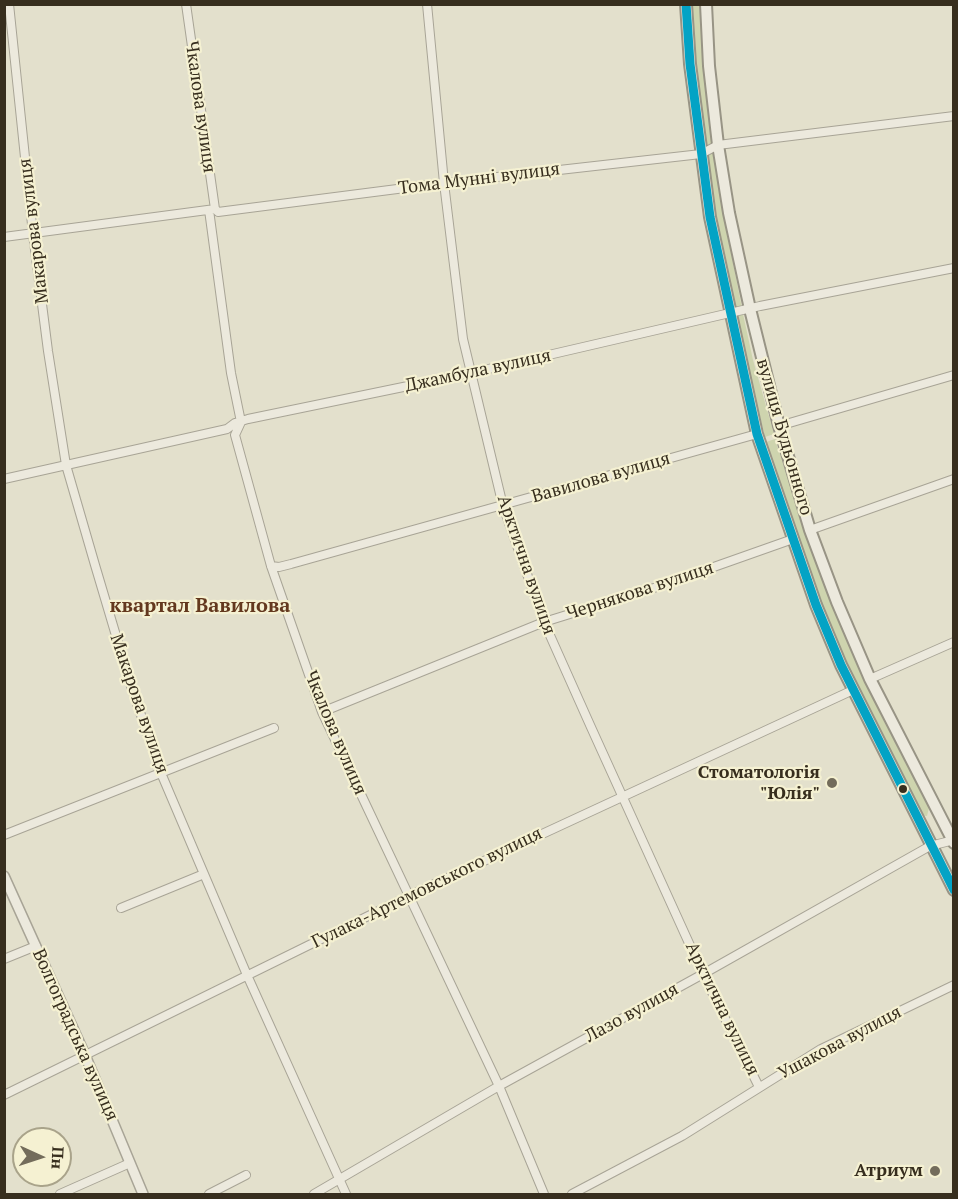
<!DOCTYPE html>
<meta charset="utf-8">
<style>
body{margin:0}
#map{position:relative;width:958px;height:1199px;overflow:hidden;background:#e3e0cc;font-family:"PT Serif",serif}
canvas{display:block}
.frame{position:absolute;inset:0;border:6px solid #372e1e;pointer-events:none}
.north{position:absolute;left:12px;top:1127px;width:60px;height:60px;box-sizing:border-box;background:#f5f1d2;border:2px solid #a9a38a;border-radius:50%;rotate:93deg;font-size:16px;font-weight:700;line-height:24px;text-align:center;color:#372e1e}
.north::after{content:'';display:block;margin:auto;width:21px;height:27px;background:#736c5b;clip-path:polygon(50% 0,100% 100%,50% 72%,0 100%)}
</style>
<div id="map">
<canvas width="958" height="1199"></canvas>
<div class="frame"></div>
<div class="north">Пн</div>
</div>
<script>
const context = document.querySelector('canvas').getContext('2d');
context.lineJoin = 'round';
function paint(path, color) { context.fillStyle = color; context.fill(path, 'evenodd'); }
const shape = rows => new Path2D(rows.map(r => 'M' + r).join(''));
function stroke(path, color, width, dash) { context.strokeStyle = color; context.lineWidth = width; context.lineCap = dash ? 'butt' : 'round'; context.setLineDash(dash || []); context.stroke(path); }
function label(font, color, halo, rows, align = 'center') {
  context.font = font + ' "PT Serif",serif'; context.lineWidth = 4.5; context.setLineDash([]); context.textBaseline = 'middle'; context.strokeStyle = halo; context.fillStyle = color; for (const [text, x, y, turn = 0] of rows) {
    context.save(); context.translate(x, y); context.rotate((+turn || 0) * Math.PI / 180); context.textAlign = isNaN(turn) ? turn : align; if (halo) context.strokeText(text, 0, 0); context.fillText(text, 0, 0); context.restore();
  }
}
paint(shape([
 [691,5,701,5,704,72,713,142,705,147,696,75],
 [714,152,723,213,742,308,733,310,714,214,706,156],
 [743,314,753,360,774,434,765,437,735,316],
 [775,439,811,550,832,606,885,723,929,808,927,816,920,815,866,707,823,609,766,442]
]), '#ced4ae');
const minor = shape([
 [9,4,33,234,48,351,66,465,95,565,131,686,161,773,247,975,346,1194],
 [186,4,215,209],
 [427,4,444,183,463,339,503,506,544,622,590,725,703,974,759,1087],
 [209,210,231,373,241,422,235,435,271,566,322,712,499,1086,544,1194],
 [4,237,215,209,218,212,444,183,701,154,718,145,954,116],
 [779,426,954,375],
 [4,479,227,429,235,423,248,419,471,373,760,306,954,268],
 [810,530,954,479],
 [271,566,279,567,291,564,757,434],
 [870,679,954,642],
 [322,712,544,622,657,587,793,539],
 [4,835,274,728],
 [121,908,204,874],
 [4,959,36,946],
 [4,1095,417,892,853,690],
 [60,1194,130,1163],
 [209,1194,246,1175],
 [314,1194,499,1086,703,974,930,846,954,840],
 [572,1194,682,1136,821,1049,954,985]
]);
const tertiary = shape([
 [4,876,85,1055,143,1194]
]);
const secondary = shape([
 [686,4,690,64,710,217,757,434,816,605,841,665,954,890],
 [706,4,709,66,718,145,729,213,750,309,779,426,810,530,837,602,870,679,954,843]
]);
stroke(minor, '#a8a496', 10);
stroke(tertiary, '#a8a496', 12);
stroke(secondary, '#989485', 14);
stroke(minor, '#ece9dd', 8);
stroke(tertiary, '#ece9dd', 9);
stroke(secondary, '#ece9dd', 10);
stroke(shape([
 [686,4,690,64,710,217,757,434,816,605,841,665,954,890]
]), '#03a3c5', 9);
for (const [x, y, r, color] of [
 [832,783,6,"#736c5b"],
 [903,789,5,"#372e1e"],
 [935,1171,6,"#736c5b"]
]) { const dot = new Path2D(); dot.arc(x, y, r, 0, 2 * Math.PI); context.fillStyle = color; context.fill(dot); stroke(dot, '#f5f1d2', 2); }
label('18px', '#372e1e', '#f5f1d2', [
 ["Чкалова вулиця",200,107,82],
 ["Тома Мунні вулиця",479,179,-7],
 ["Макарова вулиця",34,231,-97],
 ["Джамбула вулиця",478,371,-12],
 ["вулиця Будьонного",784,437,74],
 ["Вавилова вулиця",601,478,-16],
 ["Арктична вулиця",526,565,71],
 ["Чернякова вулиця",640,591,-18],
 ["Макарова вулиця",139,704,71],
 ["Чкалова вулиця",335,733,67],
 ["Гулака-Артемовського вулиця",427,888,-26],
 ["Арктична вулиця",722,1009,64],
 ["Лазо вулиця",632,1013,-29],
 ["Волгоградська вулиця",75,1035,66],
 ["Ушакова вулиця",840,1043,-28]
]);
label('bold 18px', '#372e1e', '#f5f1d2', [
 ["Стоматологія",820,773],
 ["\"Юлія\"",820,794],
 ["Атриум",923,1171]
], 'right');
label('bold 20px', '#63381e', '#f5f1d2', [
 ["квартал Вавилова",200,606]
]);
</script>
